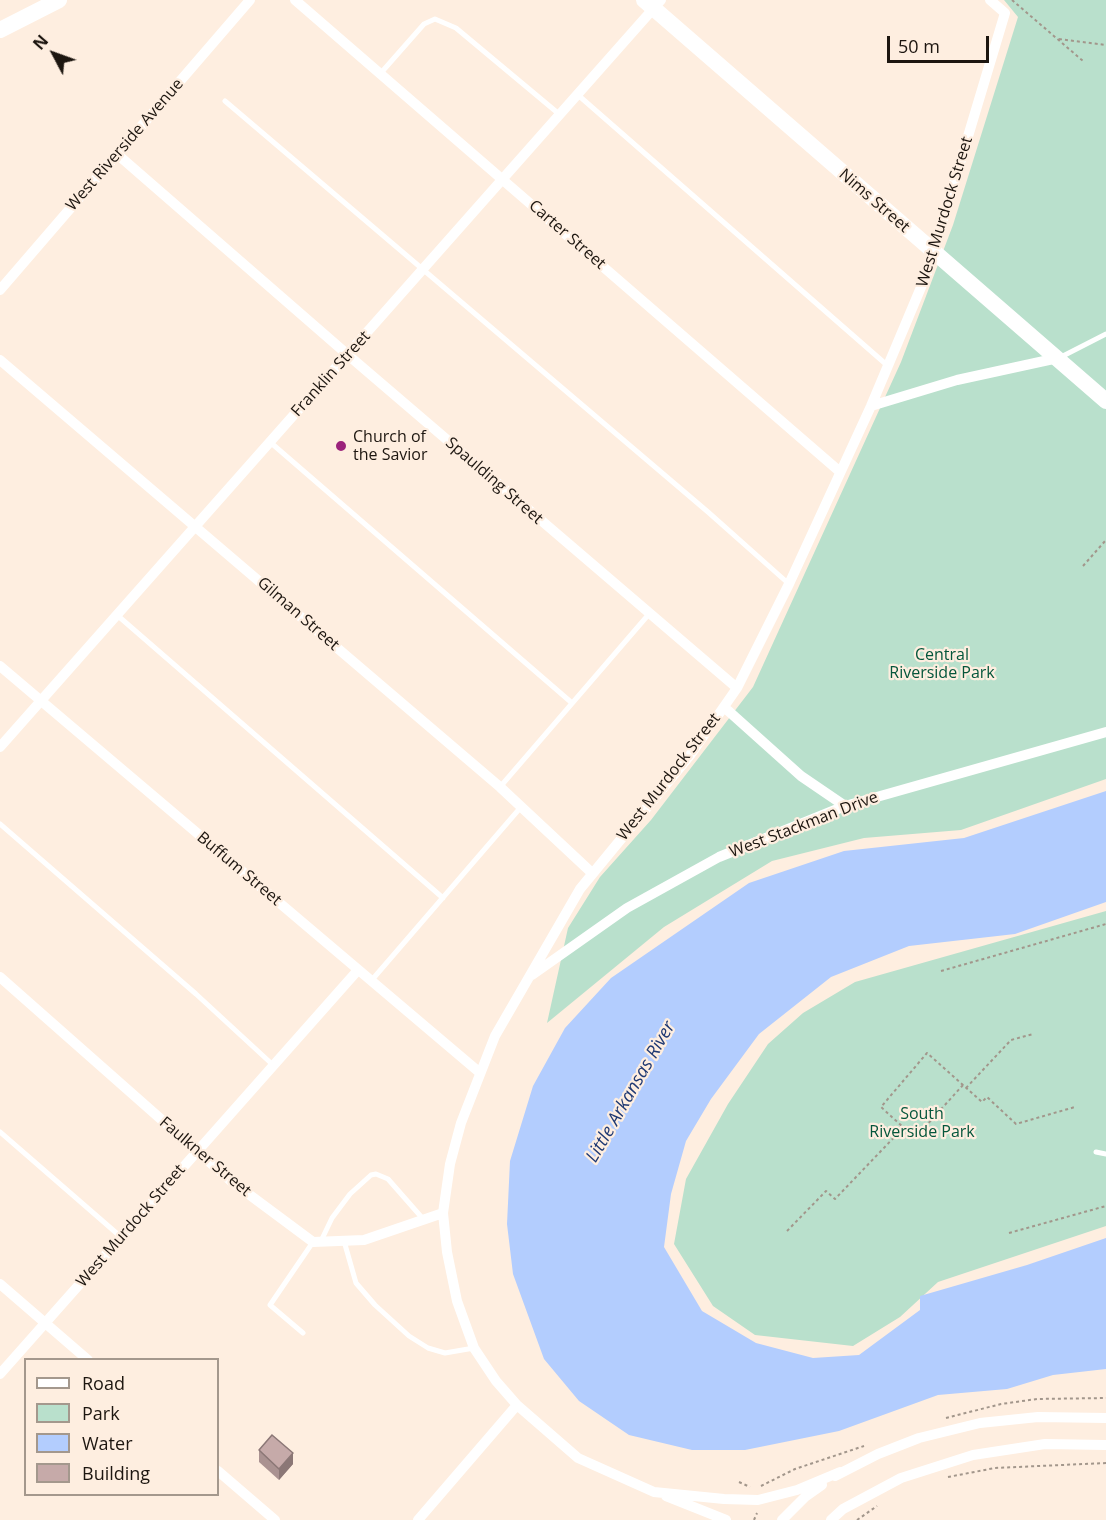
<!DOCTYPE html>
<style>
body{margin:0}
#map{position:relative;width:1106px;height:1520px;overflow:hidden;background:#feeee0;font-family:"Open Sans",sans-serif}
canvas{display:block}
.legend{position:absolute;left:24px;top:1358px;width:195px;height:138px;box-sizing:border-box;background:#feeee0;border:2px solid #a4988d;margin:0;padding:8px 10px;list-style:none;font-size:18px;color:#1d1610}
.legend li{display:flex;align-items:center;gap:12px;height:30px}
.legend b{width:30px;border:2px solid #a4988d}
.north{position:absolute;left:24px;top:24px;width:60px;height:60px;-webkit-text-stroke:4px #feeee0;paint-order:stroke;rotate:311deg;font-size:16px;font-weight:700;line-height:24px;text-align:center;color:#1d1610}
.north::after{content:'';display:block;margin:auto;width:21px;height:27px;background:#1d1610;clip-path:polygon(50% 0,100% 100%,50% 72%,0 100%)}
.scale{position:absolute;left:887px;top:36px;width:102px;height:27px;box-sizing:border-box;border:3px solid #1d1610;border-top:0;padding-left:8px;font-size:18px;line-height:21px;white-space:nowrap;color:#1d1610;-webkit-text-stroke:4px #feeee0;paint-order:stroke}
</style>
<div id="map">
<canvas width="1106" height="1520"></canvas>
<ul class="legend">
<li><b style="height:8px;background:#fff"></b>Road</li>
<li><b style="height:16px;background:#b9e0cc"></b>Park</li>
<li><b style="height:16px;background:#b3cdfe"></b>Water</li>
<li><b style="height:16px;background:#c6aaa9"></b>Building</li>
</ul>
<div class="north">N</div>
<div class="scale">50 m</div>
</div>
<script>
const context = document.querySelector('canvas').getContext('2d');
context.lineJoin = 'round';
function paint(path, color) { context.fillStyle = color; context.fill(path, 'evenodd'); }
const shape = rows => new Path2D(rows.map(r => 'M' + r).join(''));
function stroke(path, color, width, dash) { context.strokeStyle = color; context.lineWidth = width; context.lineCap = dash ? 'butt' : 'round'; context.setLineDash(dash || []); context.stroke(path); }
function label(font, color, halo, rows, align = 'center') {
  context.font = font + ' "Open Sans",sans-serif'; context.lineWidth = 4.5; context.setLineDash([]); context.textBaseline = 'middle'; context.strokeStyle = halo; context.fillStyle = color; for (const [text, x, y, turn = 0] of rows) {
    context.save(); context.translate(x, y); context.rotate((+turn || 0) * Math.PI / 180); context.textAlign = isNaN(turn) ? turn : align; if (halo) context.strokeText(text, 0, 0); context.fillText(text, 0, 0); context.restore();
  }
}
paint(shape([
 [1004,0,1106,0,1106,779,961,830,864,838,772,861,664,927,547,1023,568,928,600,877,651,820,753,687,901,362,953,225,1018,17],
 [1106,911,1106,1226,938,1282,900,1317,853,1346,755,1335,713,1306,674,1244,686,1179,728,1104,768,1044,803,1013,855,982]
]), '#b9e0cc');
paint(shape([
 [1106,791,1106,902,1015,934,909,946,831,977,759,1034,711,1099,686,1141,671,1194,664,1247,702,1311,756,1343,813,1358,859,1355,920,1310,920,1296,1027,1265,1106,1238,1106,1369,1053,1375,1007,1389,938,1395,839,1431,745,1450,692,1450,629,1435,579,1401,544,1359,513,1274,507,1224,510,1161,533,1086,565,1028,611,978,749,883,844,851,964,838]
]), '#b3cdfe');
stroke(shape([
 [1012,0,1083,61],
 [1059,39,1106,45],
 [1083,566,1106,540],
 [941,971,1106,924],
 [963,1085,915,1138,881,1107,927,1053,982,1102,987,1097,1016,1124,1075,1107],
 [966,1088,1011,1040,1033,1034],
 [787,1231,826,1191,835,1199,903,1128],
 [1009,1233,1106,1206],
 [946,1418,1001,1404,1037,1399,1106,1398],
 [948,1477,995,1468,1106,1463],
 [739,1482,750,1487],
 [761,1486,795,1469,864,1446],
 [754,1520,757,1513],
 [857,1520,877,1506]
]), '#a2968b', 2, [3, 3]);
stroke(shape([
 [380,74,424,24,435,19,456,28,559,114],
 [578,95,888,366],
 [225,101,708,512,789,584],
 [1059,358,1106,334],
 [270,442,572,703],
 [117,615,443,898],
 [500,787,649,614],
 [0,824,196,994,273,1065],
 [371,981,521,807],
 [0,1132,121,1237],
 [1096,1152,1106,1154],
 [321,1241,332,1218,350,1194,371,1175,376,1174,388,1179,424,1220],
 [344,1241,356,1283,375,1305,409,1336,428,1348,445,1353,474,1348],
 [303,1333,270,1305,313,1242]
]), '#fff', 5);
stroke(shape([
 [295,0,839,471],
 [117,154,348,355,737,688],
 [0,290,250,0],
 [0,360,500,787,592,873],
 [871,406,957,380,1058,358],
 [0,666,479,1072],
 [724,707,801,776,845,806],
 [0,747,661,0],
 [532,975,627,908,719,857,845,806,1106,732],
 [0,977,231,1181,313,1242,364,1240,443,1213],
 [0,1284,88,1360],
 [0,1374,358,970],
 [218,1471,275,1520],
 [840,1472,797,1490,758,1500,724,1499,654,1492,578,1458,517,1405,496,1381,474,1348,457,1301,447,1252,443,1213,450,1164,461,1123,495,1036,580,889,691,754,737,688,789,584,871,406,927,273,1005,13,990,0],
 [835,1476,878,1454,919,1438,980,1423,1038,1417,1106,1418],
 [666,1496,726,1520],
 [418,1520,517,1405],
 [782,1520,805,1497,822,1485],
 [831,1520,843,1509,901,1478,973,1455,1045,1444,1106,1445]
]), '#fff', 10);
stroke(shape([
 [644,0,1106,401],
 [0,30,59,0]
]), '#fff', 16);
paint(shape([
 [259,1450,293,1464,279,1480,259,1462]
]), '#aa9291');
paint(shape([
 [293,1453,293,1464,279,1480,279,1469]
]), '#8b7776');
const building = shape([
 [272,1435,293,1453,279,1469,259,1450,272,1435]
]);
paint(building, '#c6aaa9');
stroke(building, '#8b7776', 1.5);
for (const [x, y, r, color] of [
 [341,446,6,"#9b227b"]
]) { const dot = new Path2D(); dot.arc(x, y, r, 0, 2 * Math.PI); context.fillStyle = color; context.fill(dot); stroke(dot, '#feeee0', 2); }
label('16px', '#1d1610', '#feeee0', [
 ["West Riverside Avenue",125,145,-49],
 ["Nims Street",874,201,41],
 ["West Murdock Street",945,212,-73],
 ["Carter Street",567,235,41],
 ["Franklin Street",331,374,-48],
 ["Spaulding Street",494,481,41],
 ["Gilman Street",298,614,41],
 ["West Murdock Street",669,777,-52],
 ["West Stackman Drive",804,825,-21],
 ["Buffum Street",239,869,40],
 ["Faulkner Street",205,1157,40],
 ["West Murdock Street",131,1226,-49]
]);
label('16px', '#1d1610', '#feeee0', [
 ["Church of",353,437],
 ["the Savior",353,455]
], 'left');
label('16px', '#05563b', '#feeee0', [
 ["Central",942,655],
 ["Riverside Park",942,673],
 ["South",922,1114],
 ["Riverside Park",922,1132]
]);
label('italic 18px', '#1f3973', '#feeee0', [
 ["Little Arkansas River",631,1092,-60]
]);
</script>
